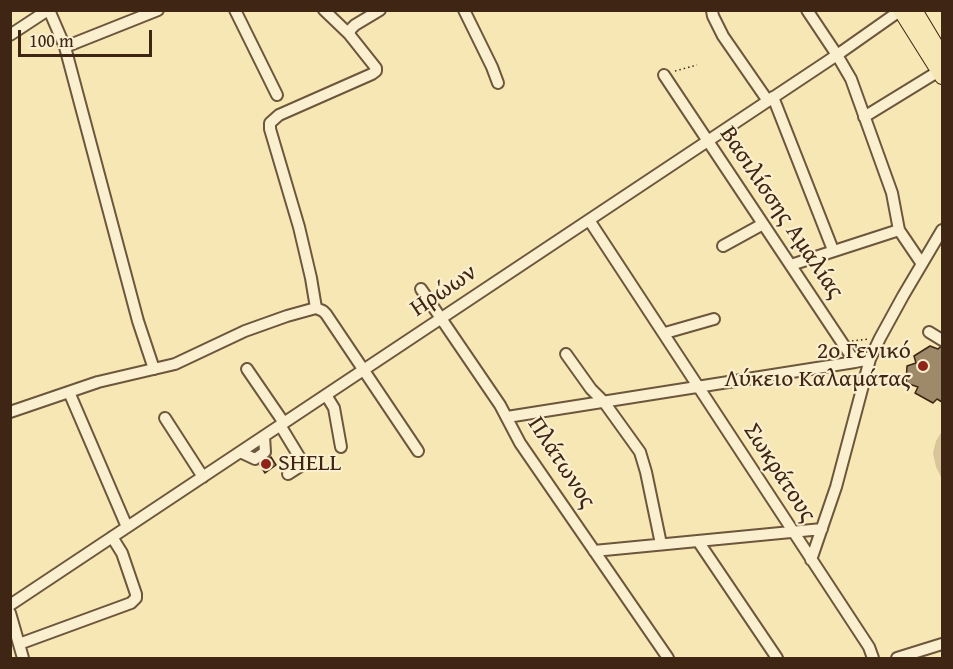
<!DOCTYPE html>
<meta charset="utf-8">
<style>
body{margin:0}
#map{position:relative;width:953px;height:669px;overflow:hidden;background:#f7e7b5;font-family:"Gentium Book Plus",serif}
canvas{display:block}
.frame{position:absolute;inset:0;border:12px solid #3e2514;pointer-events:none}
.scale{position:absolute;left:18px;top:30px;width:134px;height:27px;box-sizing:border-box;border:3px solid #3e2514;border-top:0;padding-left:8px;font-size:18px;line-height:21px;white-space:nowrap;color:#3e2514;-webkit-text-stroke:4px #faefcf;paint-order:stroke}
</style>
<div id="map">
<canvas width="953" height="669"></canvas>
<div class="frame"></div>
<div class="scale">100 m</div>
</div>
<script>
const context = document.querySelector('canvas').getContext('2d');
context.lineJoin = 'round';
function paint(path, color) { context.fillStyle = color; context.fill(path, 'evenodd'); }
const shape = rows => new Path2D(rows.map(r => 'M' + r).join(''));
function stroke(path, color, width, dash) { context.strokeStyle = color; context.lineWidth = width; context.lineCap = dash ? 'butt' : 'round'; context.setLineDash(dash || []); context.stroke(path); }
function label(font, color, halo, rows, align = 'center') {
  context.font = font + ' "Gentium Book Plus",serif'; context.lineWidth = 4.5; context.setLineDash([]); context.textBaseline = 'middle'; context.strokeStyle = halo; context.fillStyle = color; for (const [text, x, y, turn = 0] of rows) {
    context.save(); context.translate(x, y); context.rotate((+turn || 0) * Math.PI / 180); context.textAlign = isNaN(turn) ? turn : align; if (halo) context.strokeText(text, 0, 0); context.fillText(text, 0, 0); context.restore();
  }
}
paint(shape([
 [942,431,942,479,936,467,933,453,936,441]
]), '#d8c69a');
const building = shape([
 [930,346,938,349,940,347,942,347,942,402,937,399,933,403,915,393,918,387,906,383,907,366,916,363,914,356,930,346],
 [271,457,276,465,265,473,260,465,271,457]
]);
paint(building, '#9e8a68');
stroke(building, '#3e2514', 1.5);
const minor = shape([
 [49,10,65,47,138,321,154,369],
 [235,10,277,95],
 [464,10,492,67,498,83],
 [807,10,837,55,851,79,892,193,899,230,922,264],
 [712,11,713,16,723,36,768,101],
 [349,34,351,29,355,25,380,10],
 [10,35,48,10],
 [65,47,158,10],
 [664,75,855,362,870,359],
 [773,97,833,250],
 [864,117,939,71],
 [589,220,869,647,873,658],
 [723,246,763,224],
 [791,265,899,230],
 [421,289,500,405,520,443,668,658],
 [316,308,311,278,299,227,270,129,270,123,279,115,372,74,376,71,376,68,349,34,324,10],
 [929,332,942,340],
 [665,333,714,319],
 [566,354,591,389,604,402,640,452,646,472,661,544],
 [247,369,284,423],
 [69,392,127,527],
 [326,395,334,408,341,447],
 [10,412,98,382,175,364,245,331,287,316,316,308,323,311,326,314,418,451],
 [507,417,855,362],
 [165,418,203,477],
 [280,425,303,463,302,465,288,474],
 [240,452,255,459,265,452,264,436],
 [698,541,777,658],
 [594,551,822,529],
 [811,560,836,487,870,359,880,338,903,296,942,230],
 [10,605,837,55,901,10],
 [10,613,23,658],
 [19,644,131,603,136,598,136,594,122,553,112,537],
 [897,658,942,644]
]);
const major = shape([
 [900,10,942,77],
 [915,10,942,55]
]);
stroke(minor, '#6c563c', 14);
stroke(major, '#3e2514', 16);
stroke(shape([
 [675,71,697,65],
 [852,341,869,339]
]), '#3e2514', 1.5, [1.5, 3]);
stroke(minor, '#faefcf', 10);
stroke(major, '#f7e7b5', 14);
for (const [x, y, r, color] of [
 [923,366,6,"#8f2418"],
 [266,464,6,"#8f2418"]
]) { const dot = new Path2D(); dot.arc(x, y, r, 0, 2 * Math.PI); context.fillStyle = color; context.fill(dot); stroke(dot, '#faefcf', 2); }
label('24px', '#3e2514', '#faefcf', [
 ["Βασιλίσσης Αμαλίας",781,213,56],
 ["Ηρώων",444,291,-34],
 ["Πλάτωνος",561,463,57],
 ["Σωκράτους",779,473,57]
]);
label('24px', '#3e2514', '#faefcf', [
 ["2ο Γενικό",911,352],
 ["Λύκειο Καλαμάτας",911,380],
 ["SHELL",278,464,"left"]
], 'right');
</script>
